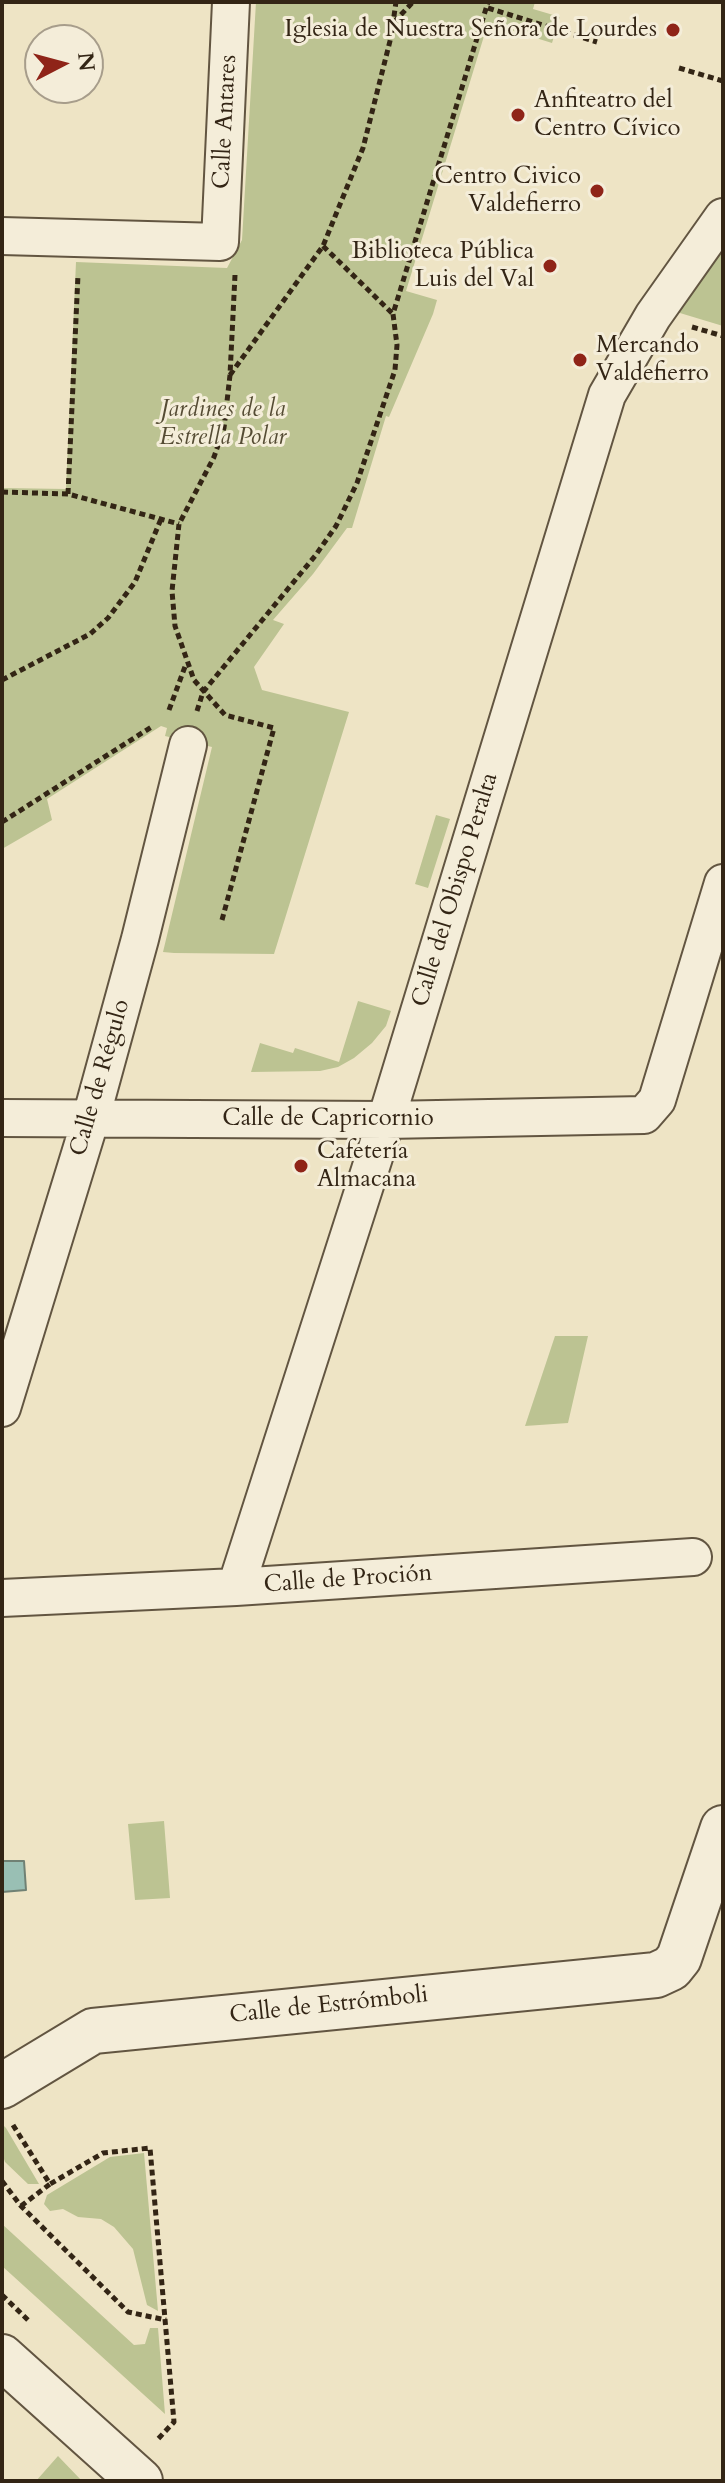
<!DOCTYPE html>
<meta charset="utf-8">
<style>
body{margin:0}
#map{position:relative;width:725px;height:2483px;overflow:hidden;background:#eee4c5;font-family:Cardo,serif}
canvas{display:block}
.frame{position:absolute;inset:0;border:4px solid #332515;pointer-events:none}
.north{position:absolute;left:24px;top:24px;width:80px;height:80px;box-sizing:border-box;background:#f4edd9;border:2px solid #a79d8b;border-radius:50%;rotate:84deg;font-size:22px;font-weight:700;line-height:32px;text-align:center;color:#332515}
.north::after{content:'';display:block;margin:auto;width:28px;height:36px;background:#8f2418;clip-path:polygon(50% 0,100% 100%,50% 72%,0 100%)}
</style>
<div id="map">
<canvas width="725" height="2483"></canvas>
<div class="frame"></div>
<div class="north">N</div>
</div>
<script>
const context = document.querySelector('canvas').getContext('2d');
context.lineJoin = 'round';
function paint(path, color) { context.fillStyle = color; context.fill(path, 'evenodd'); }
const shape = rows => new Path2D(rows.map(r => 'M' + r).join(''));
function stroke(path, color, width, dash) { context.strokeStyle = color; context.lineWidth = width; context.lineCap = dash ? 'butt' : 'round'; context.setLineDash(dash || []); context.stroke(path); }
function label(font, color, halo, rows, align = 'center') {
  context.font = font + ' Cardo,serif'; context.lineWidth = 6; context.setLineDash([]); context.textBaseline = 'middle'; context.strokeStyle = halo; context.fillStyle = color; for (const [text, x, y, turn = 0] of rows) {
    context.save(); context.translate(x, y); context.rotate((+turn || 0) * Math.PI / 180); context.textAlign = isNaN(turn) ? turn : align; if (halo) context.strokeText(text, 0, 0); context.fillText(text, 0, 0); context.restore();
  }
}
paint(shape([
 [256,2,535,2,533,9,560,17,552,43,488,23,406,291,437,300,433,314,389,417,386,416,352,528,347,528,313,574,273,620,284,624,254,667,262,690,349,712,274,954,174,953,163,952,212,747,165,736,167,728,161,726,47,799,52,820,2,849,2,488,66,489,76,262,227,268,242,240],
 [723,234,723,326,670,310],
 [436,815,450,819,428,888,415,884],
 [358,1001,391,1011,386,1026,372,1043,354,1058,338,1067,320,1071,251,1072,260,1043,293,1053,295,1048,339,1062],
 [555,1336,588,1336,568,1423,525,1426],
 [164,1821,170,1898,135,1900,128,1824],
 [2,2124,6,2128,39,2184,28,2184,5,2162,2,2153],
 [144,2153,158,2311,147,2305,133,2249,114,2227,101,2219,78,2217,63,2209,50,2211,44,2204,47,2195,110,2157],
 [2,2224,134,2345,145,2344,150,2328,158,2328,165,2414,2,2266],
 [58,2456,82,2481,36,2481]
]), '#bcc392');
const water = shape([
 [2,1861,24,1861,26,1890,2,1892,2,1861]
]);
paint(water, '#99bfb4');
stroke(water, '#708174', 2);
const minor = shape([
 [2,236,220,242,231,2],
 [2,1118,386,1120,644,1115,657,1100,723,883],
 [2,1408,91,1118,140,939,188,745],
 [236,1587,386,1120,607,395,653,316,723,217],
 [2,1598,236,1587,693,1557]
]);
const tertiary = shape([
 [2,2086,93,2031,656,1975,671,1968,679,1958,723,1828],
 [2,2357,140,2481]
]);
stroke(minor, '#625541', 40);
stroke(tertiary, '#625541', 48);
stroke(shape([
 [488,8,597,42],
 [394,22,413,2],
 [679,68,723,81],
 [323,246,393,314],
 [692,327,723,336],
 [230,375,323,246,363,148,391,37,396,2],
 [2,492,68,494,179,524],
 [68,494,78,275],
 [2,680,90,634,108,618,135,582,161,519],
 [169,710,186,664],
 [197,711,203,692,315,556,336,526,357,483,395,370,397,345,393,314,488,2],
 [2,822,153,726],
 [222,920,274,728,225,715,194,680,175,626,172,591,179,524,214,457,224,428,230,375,235,275],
 [13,2125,50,2184,103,2153,150,2148,174,2422,157,2440],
 [2,2181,21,2206,128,2312,166,2320],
 [21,2206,50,2184],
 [2,2295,30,2322]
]), '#332515', 5, [6, 4]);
stroke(minor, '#f4edd9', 36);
stroke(tertiary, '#f4edd9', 44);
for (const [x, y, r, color] of [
 [673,30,8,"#8f2418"],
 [518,115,8,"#8f2418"],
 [597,191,8,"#8f2418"],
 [550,266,8,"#8f2418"],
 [580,360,8,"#8f2418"],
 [301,1166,8,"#8f2418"]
]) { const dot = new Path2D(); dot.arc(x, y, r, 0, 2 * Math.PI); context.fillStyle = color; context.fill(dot); stroke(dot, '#f4edd9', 3); }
label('24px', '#332515', '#f4edd9', [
 ["Iglesia de Nuestra Señora de Lourdes",657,30],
 ["Anfiteatro del",534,101,"left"],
 ["Centro Cívico",534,129,"left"],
 ["Centro Civico",581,177],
 ["Valdefierro",581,205],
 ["Biblioteca Pública",534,252],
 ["Luis del Val",534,280],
 ["Mercando",596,346,"left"],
 ["Valdefierro",596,374,"left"],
 ["Cafetería",317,1152,"left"],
 ["Almacana",317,1180,"left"]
], 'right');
label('24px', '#332515', '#f4edd9', [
 ["Calle Antares",226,122,-87],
 ["Calle del Obispo Peralta",456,890,-73],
 ["Calle de Régulo",101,1078,-74],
 ["Calle de Capricornio",328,1119],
 ["Calle de Proción",348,1580,-4],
 ["Calle de Estrómboli",329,2006,-6]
]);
label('italic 24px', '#554c34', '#f4edd9', [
 ["Jardines de la",223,410],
 ["Estrella Polar",223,438]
]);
</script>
